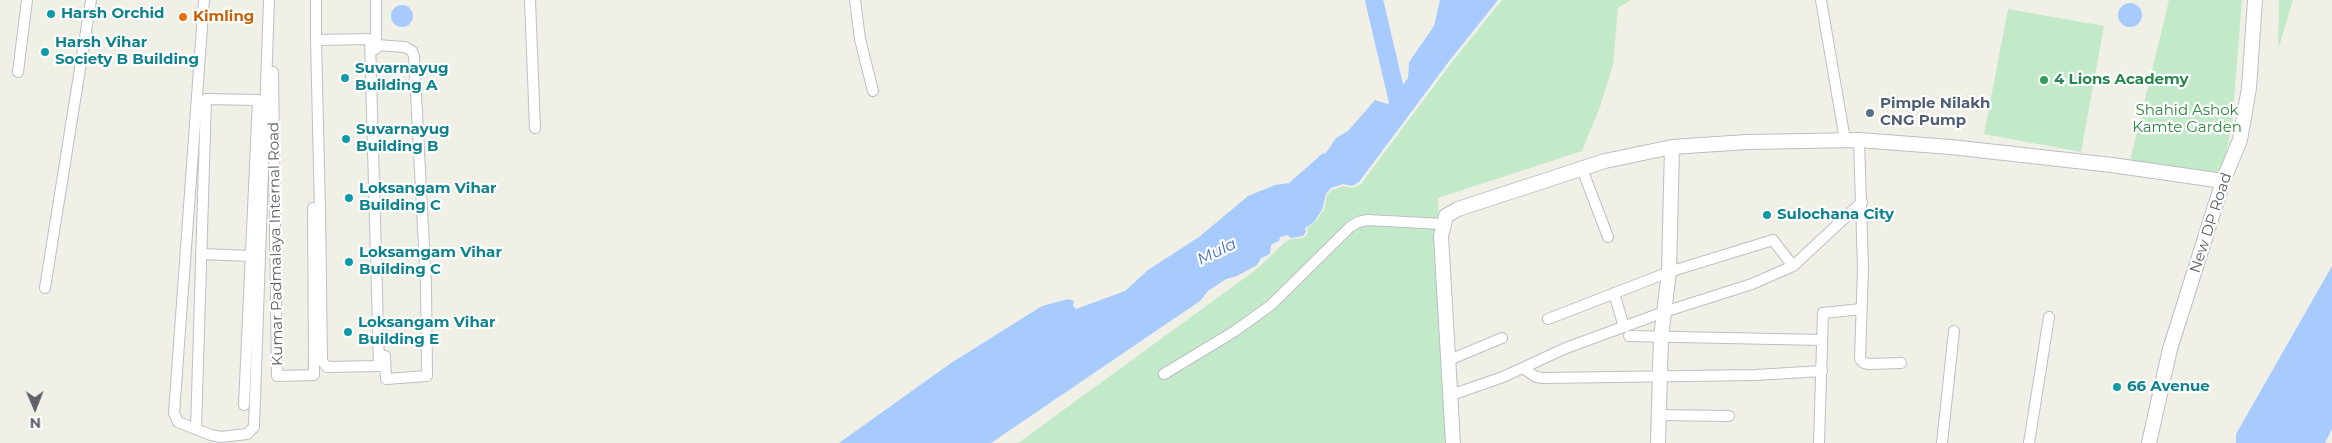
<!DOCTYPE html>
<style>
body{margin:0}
#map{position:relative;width:2332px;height:443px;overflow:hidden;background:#f1f0e6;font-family:Montserrat,sans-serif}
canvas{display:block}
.north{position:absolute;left:10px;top:383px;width:50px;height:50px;-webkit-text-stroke:4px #fff;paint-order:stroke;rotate:179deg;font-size:14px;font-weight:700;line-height:20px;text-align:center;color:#5e6168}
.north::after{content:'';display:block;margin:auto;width:18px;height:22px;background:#5e6168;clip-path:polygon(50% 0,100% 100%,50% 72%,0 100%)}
</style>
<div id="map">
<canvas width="2332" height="443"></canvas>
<div class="north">N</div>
</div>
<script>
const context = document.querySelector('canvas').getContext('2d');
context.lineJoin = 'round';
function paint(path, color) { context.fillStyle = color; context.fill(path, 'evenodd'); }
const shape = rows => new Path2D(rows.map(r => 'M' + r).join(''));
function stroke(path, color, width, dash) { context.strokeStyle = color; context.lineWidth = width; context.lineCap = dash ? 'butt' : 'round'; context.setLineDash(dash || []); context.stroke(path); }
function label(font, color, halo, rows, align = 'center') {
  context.font = font + ' Montserrat,sans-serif'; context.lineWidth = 4.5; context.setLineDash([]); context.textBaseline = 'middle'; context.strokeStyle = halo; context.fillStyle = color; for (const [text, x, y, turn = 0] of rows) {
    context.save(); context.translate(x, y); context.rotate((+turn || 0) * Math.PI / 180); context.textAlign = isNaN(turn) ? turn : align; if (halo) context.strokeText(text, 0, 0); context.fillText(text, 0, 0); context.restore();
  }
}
paint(shape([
 [1502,0,1631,0,1618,8,1613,65,1600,107,1582,151,1438,198,1446,443,1018,443,1257,269,1284,243,1291,239,1304,238,1308,233,1307,228,1315,222,1324,210,1327,195,1332,190,1343,186,1353,188,1361,184,1452,62],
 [2169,0,2242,0,2232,126,2221,176,2130,161],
 [2279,0,2293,0,2278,50],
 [2008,9,2104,26,2081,152,1984,134]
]), '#c2eac8');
paint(shape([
 [1440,0,1498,0,1450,60,1359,182,1352,186,1343,184,1331,188,1326,194,1322,210,1314,222,1305,228,1306,232,1303,236,1291,238,1287,235,1280,237,1279,241,1271,245,1270,254,1261,258,1257,265,1237,276,1226,279,1208,291,1200,301,991,443,839,443,951,363,1042,306,1068,299,1074,301,1073,306,1076,309,1125,291,1148,270,1199,237,1248,196,1275,185,1289,183,1322,154,1326,153,1336,138,1348,131,1375,100,1388,104,1408,78,1409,62,1434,26],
 '2118 15a12 12 0 1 1 24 0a12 12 0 1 1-24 0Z',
 '391 16a11 11 0 1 1 22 0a11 11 0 1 1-22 0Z',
 [2332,266,2332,429,2325,443,2236,443,2236,434]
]), '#a8cbff');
stroke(shape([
 [1374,0,1398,102]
]), '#a8cbff', 18);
const street = shape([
 [204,0,174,413,178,422,211,435,221,437,247,434,254,427,269,0],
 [316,0,316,40,320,210,322,361,327,367,379,366,370,39,316,40],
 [376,0,376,49],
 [530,0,535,128],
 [855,0,860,39,873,91],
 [1821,0,1845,140],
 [376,45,405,47,412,51,414,56,426,285,427,376,386,379,385,356],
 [18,72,27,0],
 [273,72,277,376,314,375,313,208],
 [1859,140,1863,268,1860,359,1864,363,1869,364,1901,363],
 [1582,169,1608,237],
 [201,254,251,256],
 [45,288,91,0],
 [1614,293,1624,327],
 [1548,319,1669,272,1773,240,1793,266],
 [1629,336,1822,340],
 [1449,360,1502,338],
 [1523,368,1536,377,1543,378,1756,375,1822,371],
 [1164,374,1235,331,1271,305,1350,227,1358,222,1368,220,1442,224],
 [1451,395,1503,377,1566,348,1664,312,1752,284,1793,266,1862,202],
 [1659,415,1729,416],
 [196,429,206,99,258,100,244,405],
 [1819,443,1823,313,1861,309],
 [1942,443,1954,331],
 [2029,443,2049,317]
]);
const secondary = shape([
 [1453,443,1441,236,1446,216,1458,209,1605,161,1672,147,1747,142,1859,140,1951,147,2112,165,2223,181],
 [1658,443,1661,337,1669,272,1672,147],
 [2149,443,2170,349,2223,181,2240,140,2249,88,2255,0]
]);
stroke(street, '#bebfc6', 12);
stroke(secondary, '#bcbec5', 16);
stroke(street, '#fff', 10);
stroke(secondary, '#fff', 14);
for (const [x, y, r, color] of [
 [51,14,5,"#0f9aa8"],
 [183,17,5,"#e8710a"],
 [45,52,5,"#0f9aa8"],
 [345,78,5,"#0f9aa8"],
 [2044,80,5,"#2e9e5b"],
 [1870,113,5,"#5c6f8a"],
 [346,139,5,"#0f9aa8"],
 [349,198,5,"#0f9aa8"],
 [1767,215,5,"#0f9aa8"],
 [349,262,5,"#0f9aa8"],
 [348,332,5,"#0f9aa8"],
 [2117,387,5,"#0f9aa8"]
]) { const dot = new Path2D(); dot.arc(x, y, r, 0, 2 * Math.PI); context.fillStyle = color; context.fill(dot); stroke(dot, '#fff', 2); }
label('bold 15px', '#0d838f', '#fff', [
 ["Harsh Orchid",61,14],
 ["Harsh Vihar",55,43],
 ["Society B Building",55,60],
 ["Suvarnayug",355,69],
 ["Building A",355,86],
 ["Suvarnayug",356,130],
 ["Building B",356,147],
 ["Loksangam Vihar",359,189],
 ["Building C",359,206],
 ["Sulochana City",1777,215],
 ["Loksamgam Vihar",359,253],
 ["Building C",359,270],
 ["Loksangam Vihar",358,323],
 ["Building E",358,340],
 ["66 Avenue",2127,387]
], 'left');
label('bold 15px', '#c56008', '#fff', [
 ["Kimling",193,17]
], 'left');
label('bold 15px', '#27864d', '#fff', [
 ["4 Lions Academy",2054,80]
], 'left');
label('bold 15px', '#4e5e75', '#fff', [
 ["Pimple Nilakh",1880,104],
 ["CNG Pump",1880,121]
], 'left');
label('15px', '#2f8541', '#fff', [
 ["Shahid Ashok",2187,111],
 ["Kamte Garden",2187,128]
]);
label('15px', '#5e6168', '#fff', [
 ["New DP Road",2211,223,-72],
 ["Kumar Padmalaya Internal Road",276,244,-91]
]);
label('italic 16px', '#416fcc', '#fff', [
 ["Mula",1217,252,-26]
]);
</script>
